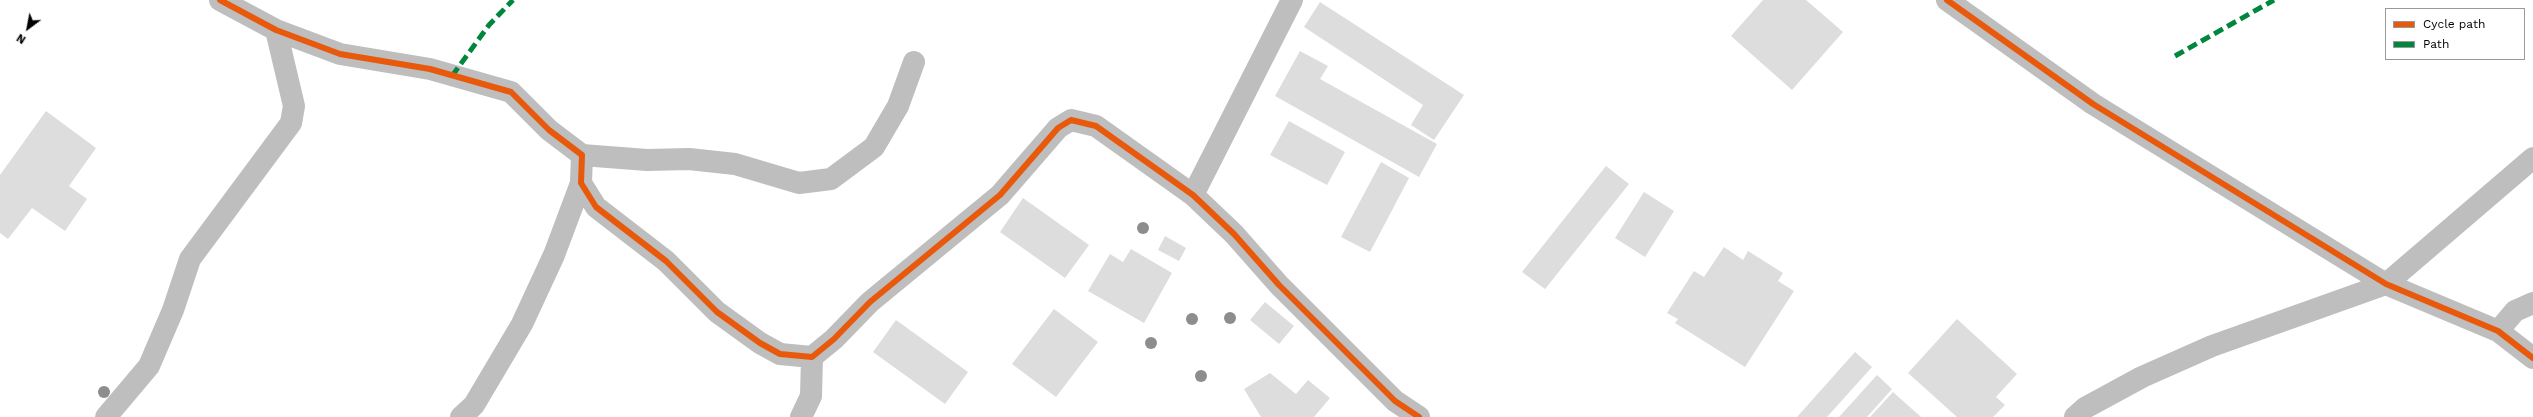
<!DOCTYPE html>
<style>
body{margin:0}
#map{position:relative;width:2533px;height:417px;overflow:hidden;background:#fff;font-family:"Work Sans",sans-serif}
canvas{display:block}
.legend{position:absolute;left:2385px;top:8px;width:140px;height:52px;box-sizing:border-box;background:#fff;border:1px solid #999;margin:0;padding:5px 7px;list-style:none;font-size:12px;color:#000}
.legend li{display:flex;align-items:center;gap:8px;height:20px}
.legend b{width:20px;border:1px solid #999}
.north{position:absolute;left:8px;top:8px;width:40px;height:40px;-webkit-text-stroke:3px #fff;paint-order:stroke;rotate:212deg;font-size:11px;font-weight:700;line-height:16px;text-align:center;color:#000}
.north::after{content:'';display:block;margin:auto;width:14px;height:18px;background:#000;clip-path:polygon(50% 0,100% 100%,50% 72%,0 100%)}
</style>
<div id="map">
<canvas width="2533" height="417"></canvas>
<ul class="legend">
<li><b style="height:5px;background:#e8590c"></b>Cycle path</li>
<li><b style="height:5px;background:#00873e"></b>Path</li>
</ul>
<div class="north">N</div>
</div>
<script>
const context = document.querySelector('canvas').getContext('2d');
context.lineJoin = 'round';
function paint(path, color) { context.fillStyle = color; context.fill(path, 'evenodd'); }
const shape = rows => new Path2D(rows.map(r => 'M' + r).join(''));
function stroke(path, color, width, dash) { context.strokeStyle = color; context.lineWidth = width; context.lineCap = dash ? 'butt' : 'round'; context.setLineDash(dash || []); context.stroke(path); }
paint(shape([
 [1763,0,1806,0,1843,32,1792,90,1731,36],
 [1320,2,1464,95,1434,140,1411,125,1423,105,1304,27],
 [1300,51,1328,66,1320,79,1437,144,1419,177,1275,96],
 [46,111,96,148,69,186,87,199,65,231,32,208,8,239,0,233,0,175],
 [1289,121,1345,152,1327,185,1270,155],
 [1381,162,1409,178,1370,252,1341,237],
 [1606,166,1629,184,1545,289,1522,272],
 [1644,192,1674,211,1645,257,1615,238],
 [1023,198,1089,245,1065,278,1000,232],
 [1165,236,1186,248,1179,261,1158,250],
 [1724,247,1743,260,1748,251,1783,273,1778,281,1794,291,1745,367,1675,323,1678,319,1667,313,1694,271,1704,277],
 [1131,249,1172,273,1144,323,1088,291,1110,254,1123,262],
 [1265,302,1294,326,1279,344,1250,320],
 [1054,309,1098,342,1056,397,1012,364],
 [1957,319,2017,374,1996,397,2005,405,1993,417,1957,417,1908,373],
 [896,320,968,372,945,404,873,352],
 [1855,352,1872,367,1827,417,1797,417],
 [1270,373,1296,394,1308,380,1330,398,1314,417,1261,417,1244,389],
 [1877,375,1892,389,1867,417,1839,417],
 [1893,392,1921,417,1870,417]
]), '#ddd');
stroke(shape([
 [220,0,276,30,340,54,430,69,511,92,549,130,582,155,581,183,596,207,666,261,717,312,760,343,780,354,812,357,834,339,870,302,1000,195,1058,128,1071,120,1096,126,1193,195,1234,234,1279,285,1395,401,1419,417],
 [1947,0,2093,104,2386,284,2498,331,2533,358],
 [582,155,647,160,689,159,735,164,799,183,831,179,874,147,898,106,914,62],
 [1193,195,1292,0],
 [2498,331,2515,311,2533,303],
 [106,417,149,366,173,310,190,259,291,123,294,106,276,30],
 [461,417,474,405,522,324,554,255,581,183],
 [801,417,811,396,812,357],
 [2075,417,2085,408,2142,377,2212,346,2386,284,2533,158]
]), '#bebebe', 22);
stroke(shape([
 [2175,56,2274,0],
 [452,76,489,25,513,0]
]), '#00873e', 5, [10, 5]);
stroke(shape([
 [220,0,276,30,340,54,430,69,511,92,549,130,582,155,581,183,596,207,666,261,717,312,760,343,780,354,812,357,834,339,870,302,1000,195,1058,128,1071,120,1096,126,1193,195,1234,234,1279,285,1395,401,1419,417],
 [1947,0,2093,104,2386,284,2498,331,2533,358]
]), '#e8590c', 6);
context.fillStyle = '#8d8d8d';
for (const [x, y] of [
 [1143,228],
 [1230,318],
 [1192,319],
 [1151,343],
 [1201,376],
 [104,392]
]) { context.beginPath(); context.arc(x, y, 6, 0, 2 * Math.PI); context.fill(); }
</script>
